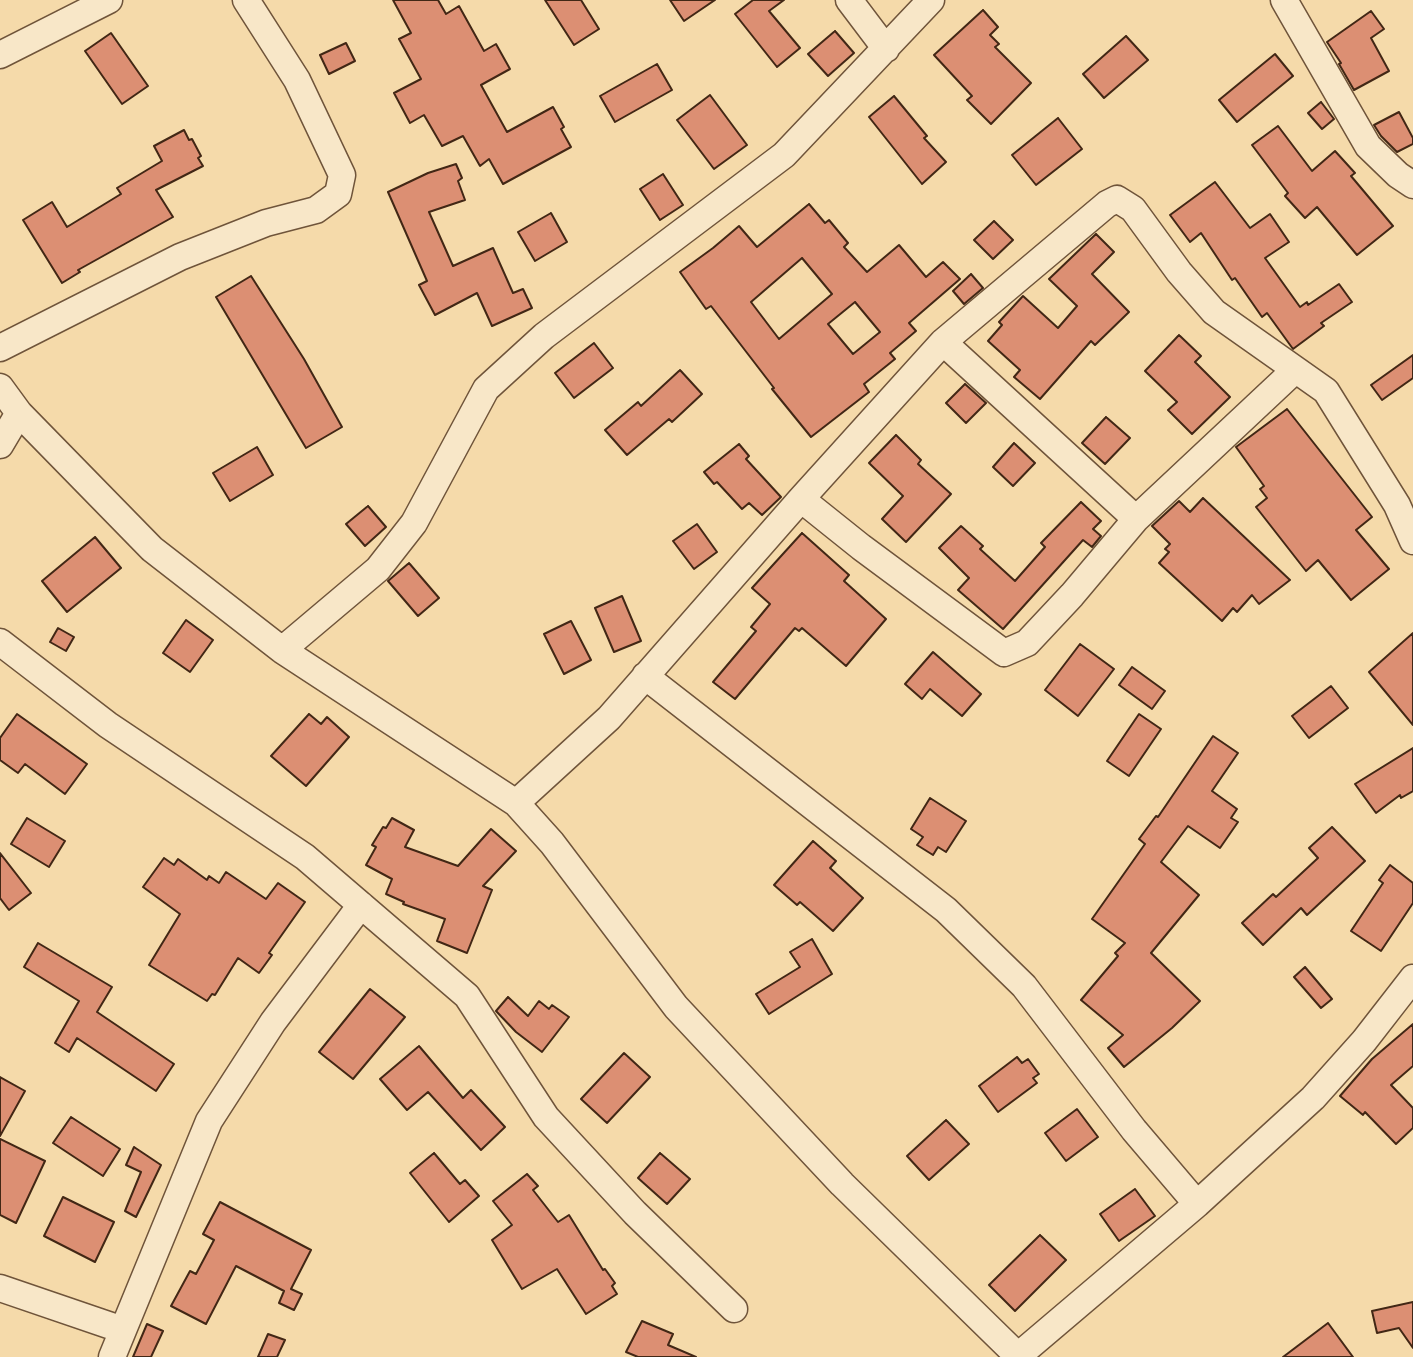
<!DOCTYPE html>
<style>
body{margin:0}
canvas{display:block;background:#f5daaa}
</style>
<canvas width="1413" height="1357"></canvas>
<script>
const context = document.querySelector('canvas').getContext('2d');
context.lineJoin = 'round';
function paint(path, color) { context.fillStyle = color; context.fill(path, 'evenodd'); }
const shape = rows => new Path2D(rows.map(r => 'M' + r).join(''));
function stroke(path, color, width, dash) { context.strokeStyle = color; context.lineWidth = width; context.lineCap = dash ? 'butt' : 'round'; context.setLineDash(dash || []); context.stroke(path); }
const building = shape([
 [393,0,438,0,446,14,459,6,484,51,496,44,510,69,481,85,507,132,553,107,564,127,561,129,571,147,503,184,489,159,480,166,463,136,442,146,424,115,410,123,394,93,421,79,399,39,411,33,393,0],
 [545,0,581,0,599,29,574,45,545,0],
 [670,0,715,0,684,21,670,0],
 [753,0,784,0,769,11,800,48,777,67,735,14,753,0],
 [983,10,998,27,990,35,999,44,995,47,1031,83,991,124,967,100,972,96,934,55,983,10],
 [1371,11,1384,29,1371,38,1389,71,1354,90,1339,64,1341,63,1327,42,1371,11],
 [835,31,854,53,828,76,808,54,835,31],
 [111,33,148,86,122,104,85,51,111,33],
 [1126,36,1148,60,1104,98,1083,74,1126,36],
 [346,43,355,61,329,74,320,55,346,43],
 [1275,54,1293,76,1237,122,1219,100,1275,54],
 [657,64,672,90,615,122,600,96,657,64],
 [710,95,747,145,714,169,677,120,710,95],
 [894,96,927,136,924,138,946,162,922,184,869,117,894,96],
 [1321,102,1334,119,1322,129,1308,113,1321,102],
 [1399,112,1413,138,1413,144,1397,152,1381,136,1374,125,1399,112],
 [1058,118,1082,149,1036,185,1012,155,1058,118],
 [1278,126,1312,171,1335,151,1355,173,1351,176,1393,226,1357,255,1317,207,1305,218,1285,196,1288,193,1252,145,1278,126],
 [184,130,189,140,192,139,201,156,198,158,203,166,156,190,173,217,78,270,80,272,62,283,23,220,52,202,67,227,121,194,117,188,162,161,154,146,184,130],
 [456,164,462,178,458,181,465,200,429,212,453,266,493,248,513,293,523,289,532,308,492,326,477,293,435,315,419,285,427,281,388,192,428,173,456,164],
 [663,174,683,205,660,220,640,189,663,174],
 [1215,182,1250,228,1270,214,1289,242,1265,258,1300,307,1307,302,1308,305,1339,284,1352,302,1321,323,1324,326,1293,349,1267,313,1262,317,1235,278,1232,280,1201,233,1190,242,1170,215,1215,182],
 [809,204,825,223,829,220,848,243,844,247,867,272,899,245,926,277,943,262,960,279,909,323,916,331,890,353,895,359,864,384,869,392,811,437,772,389,774,388,711,306,706,309,680,272,713,248,739,226,757,247,809,204],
 [802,258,832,294,779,339,751,302,802,258],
 [855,302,880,332,853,354,828,324,855,302],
 [551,213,567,242,535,261,518,232,551,213],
 [994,221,1013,240,993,259,974,240,994,221],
 [1096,234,1114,252,1092,274,1129,312,1095,345,1091,341,1040,399,1014,377,1020,370,988,341,1002,325,999,322,1023,296,1058,328,1077,306,1049,279,1096,234],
 [971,274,983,288,964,304,953,291,971,274],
 [251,276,304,359,342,427,306,448,216,297,251,276],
 [1179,335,1201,356,1195,362,1230,397,1192,434,1168,410,1177,402,1145,371,1179,335],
 [594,343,613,368,574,398,555,373,594,343],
 [1413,355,1413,378,1382,400,1371,385,1413,355],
 [680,370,702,394,672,422,669,419,627,455,605,430,638,402,641,406,680,370],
 [965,384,986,403,966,423,946,403,965,384],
 [1287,409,1372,517,1356,530,1389,569,1351,600,1318,560,1306,571,1256,507,1267,498,1260,489,1264,486,1236,447,1287,409],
 [1106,417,1130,438,1105,464,1082,443,1106,417],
 [896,435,921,460,918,464,951,494,906,542,882,519,903,496,869,463,896,435],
 [1014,443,1035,463,1013,486,993,467,1014,443],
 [739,444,749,456,746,459,781,497,762,515,749,503,742,509,717,482,714,484,704,472,739,444],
 [257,447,273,475,230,501,213,473,257,447],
 [1203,498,1290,580,1259,604,1252,595,1237,612,1233,608,1222,621,1159,563,1169,552,1165,549,1170,544,1152,526,1179,501,1190,512,1203,498],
 [1081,502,1101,521,1093,529,1101,536,1092,547,1083,540,1003,629,958,590,969,578,939,548,961,526,983,546,980,549,1015,581,1045,547,1041,543,1081,502],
 [368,506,386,527,365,546,346,524,368,506],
 [697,524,717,552,694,569,673,541,697,524],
 [802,533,849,575,844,581,886,619,846,666,802,628,799,631,795,628,735,699,713,682,756,631,751,627,770,604,752,588,802,533],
 [95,537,121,568,67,612,42,581,95,537],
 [409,563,439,598,418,616,388,581,409,563],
 [622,596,641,641,614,652,595,608,622,596],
 [186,620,213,640,190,672,163,653,186,620],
 [571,621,591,660,564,674,544,634,571,621],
 [58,628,74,637,66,651,50,642,58,628],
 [1413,633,1413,725,1369,672,1413,633],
 [1080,644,1114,669,1078,716,1045,690,1080,644],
 [933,652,981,694,962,716,930,689,922,699,905,684,933,652],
 [1132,667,1165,691,1152,709,1119,685,1132,667],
 [1331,686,1348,708,1309,738,1292,716,1331,686],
 [17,714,87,764,65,794,25,764,18,773,0,760,0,738,17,714],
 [309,714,321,724,327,717,349,737,306,786,271,756,309,714],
 [1139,714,1161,729,1129,776,1107,761,1139,714],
 [1213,736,1238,753,1212,791,1237,809,1231,818,1238,822,1220,848,1188,826,1161,862,1199,895,1151,953,1200,1001,1172,1028,1124,1067,1108,1048,1123,1035,1081,1000,1118,956,1115,953,1125,943,1092,919,1145,844,1139,839,1156,816,1158,817,1213,736],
 [1413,748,1413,791,1401,798,1400,795,1376,813,1355,784,1413,748],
 [930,798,966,821,946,852,938,847,933,855,917,845,923,837,911,829,930,798],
 [27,818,65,841,49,867,11,844,27,818],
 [392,818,414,830,405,847,458,866,491,829,516,851,483,886,492,890,467,953,437,941,445,919,403,904,404,902,386,894,392,879,366,865,376,847,372,845,383,827,386,828,392,818],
 [1332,827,1365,861,1307,915,1301,908,1263,945,1242,923,1273,894,1276,897,1318,858,1309,848,1332,827],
 [813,841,836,861,830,868,863,898,833,931,800,902,797,905,774,885,813,841],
 [0,853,31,893,9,910,0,898,0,853],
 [164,858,174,865,178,859,207,880,209,876,219,883,226,872,266,899,278,883,305,902,269,953,272,955,259,973,238,958,215,995,212,994,207,1001,149,965,180,914,143,887,164,858],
 [1390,865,1413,883,1413,903,1381,951,1351,931,1383,883,1379,880,1390,865],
 [812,939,832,974,769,1014,756,994,800,967,790,952,812,939],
 [38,943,112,987,97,1012,174,1064,156,1091,77,1038,69,1052,55,1043,79,1001,24,967,38,943],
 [1305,967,1332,999,1321,1008,1294,977,1305,967],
 [370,989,405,1017,353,1079,319,1052,370,989],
 [508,997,528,1016,539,1001,549,1009,552,1005,569,1017,542,1052,516,1032,496,1011,508,997],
 [1413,1024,1413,1066,1391,1085,1413,1108,1413,1128,1396,1144,1365,1112,1363,1115,1340,1096,1372,1059,1413,1024],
 [419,1046,463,1098,471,1090,505,1127,481,1150,428,1092,407,1110,380,1079,419,1046],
 [624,1053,650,1077,607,1123,581,1099,624,1053],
 [1017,1057,1022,1063,1028,1059,1039,1074,1033,1078,1037,1083,998,1112,979,1086,1017,1057],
 [0,1077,25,1091,0,1136,0,1077],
 [1077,1109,1098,1137,1066,1161,1045,1133,1077,1109],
 [71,1117,120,1149,103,1176,53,1143,71,1117],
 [946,1120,969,1144,929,1180,907,1156,946,1120],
 [0,1139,45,1161,16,1223,0,1215,0,1139],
 [134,1147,161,1165,136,1217,125,1211,141,1172,126,1165,134,1147],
 [434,1153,460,1184,465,1180,479,1196,449,1222,410,1173,434,1153],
 [660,1153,690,1179,667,1204,638,1178,660,1153],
 [527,1174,538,1186,533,1190,558,1222,569,1215,603,1270,605,1269,615,1283,612,1286,617,1294,586,1314,557,1269,522,1289,492,1240,512,1225,493,1201,527,1174],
 [1135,1189,1155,1216,1119,1241,1100,1214,1135,1189],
 [63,1197,114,1222,95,1262,44,1236,63,1197],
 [220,1202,311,1250,291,1289,302,1294,294,1310,279,1303,284,1291,236,1266,206,1324,171,1306,190,1271,196,1274,214,1240,203,1234,220,1202],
 [1040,1235,1066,1260,1015,1311,989,1285,1040,1235],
 [1413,1302,1413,1348,1399,1328,1377,1333,1372,1311,1413,1302],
 [642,1321,673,1334,668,1345,696,1357,638,1357,626,1352,642,1321],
 [1328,1323,1353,1357,1283,1357,1328,1323],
 [147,1324,163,1331,151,1357,133,1357,147,1324],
 [268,1334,285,1340,277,1357,258,1357,268,1334]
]);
paint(building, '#dc8f73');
stroke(building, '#422715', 2);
const minor = shape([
 [849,0,886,49],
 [1284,0,1368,146,1398,175,1413,185],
 [0,55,109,0],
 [943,342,1136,519],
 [0,348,180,257,266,223,316,210,338,194,342,175,297,80,246,0],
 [0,387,19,413,152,549,282,650,516,803,552,843,676,1007,842,1184,1019,1357],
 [0,445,19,413],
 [801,499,861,547,1004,653,1027,643,1072,595,1136,519,1295,370],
 [0,642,108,725,305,857,467,996,546,1117,635,1213,734,1309],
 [282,650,378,569,414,523,486,389,544,336,784,155,931,0],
 [645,676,946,910,1024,986,1134,1130,1197,1204],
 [516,803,609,718,801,499,943,342,1107,204,1117,199,1133,209,1179,272,1214,312,1326,391,1397,505,1413,541],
 [0,1288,123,1330],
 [1018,1356,1197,1204,1313,1098,1364,1041,1413,978],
 [112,1357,209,1121,273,1022,361,905]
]);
stroke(minor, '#6f543a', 29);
stroke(minor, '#f8e7c8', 26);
</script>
